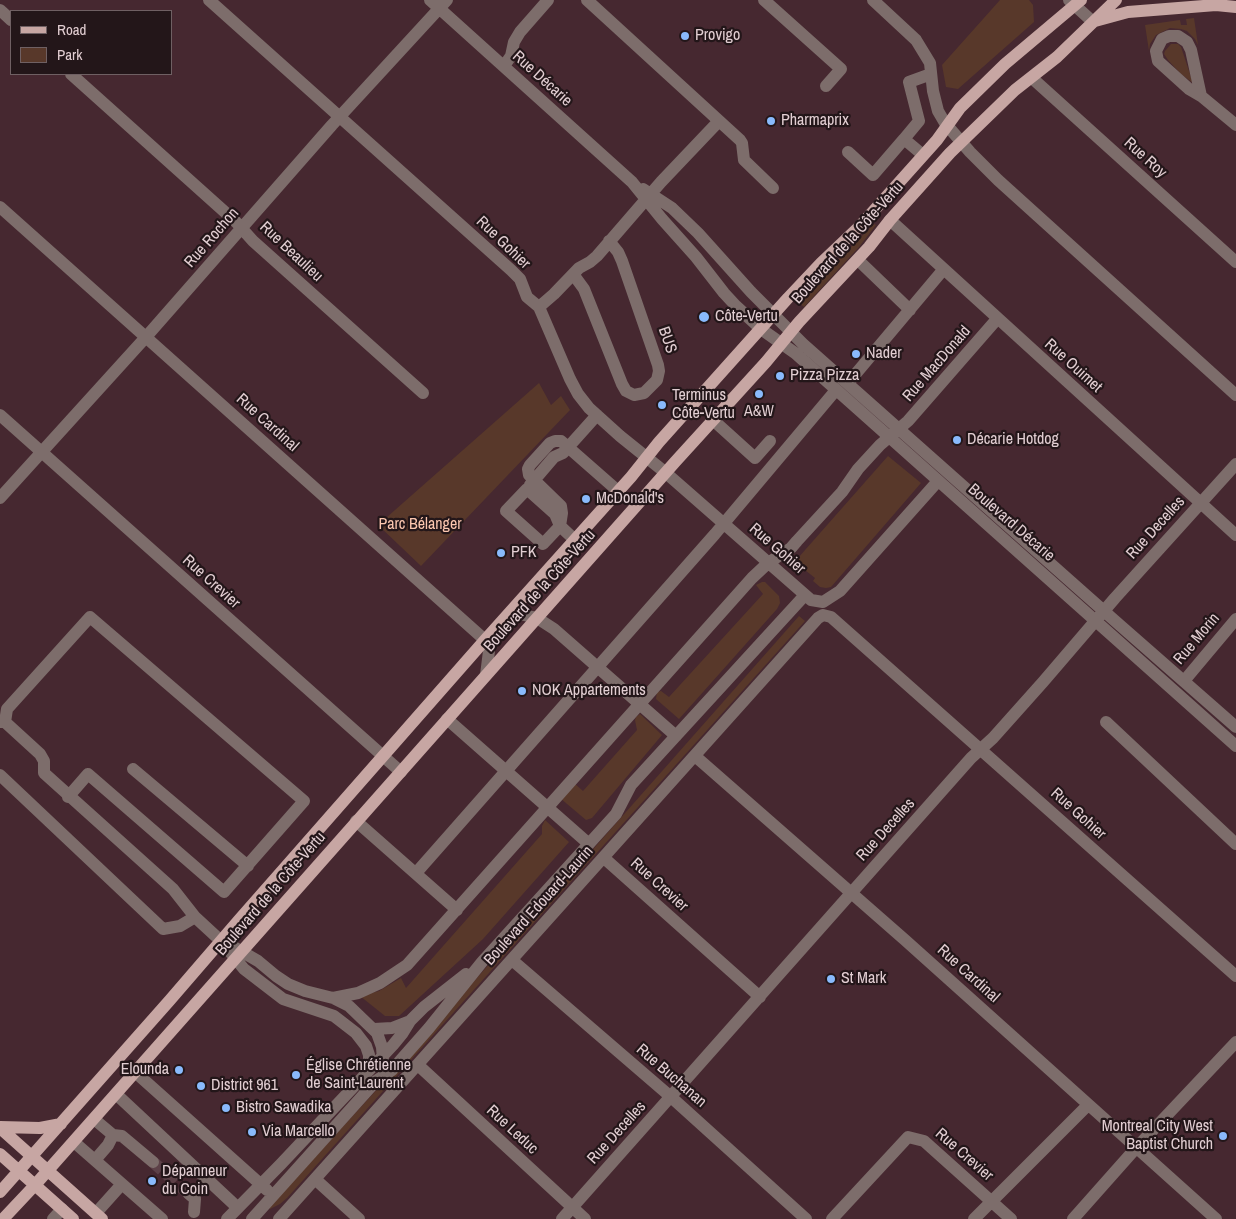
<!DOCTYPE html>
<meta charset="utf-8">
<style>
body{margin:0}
#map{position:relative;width:1236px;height:1219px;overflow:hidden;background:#462830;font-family:"Archivo Narrow",sans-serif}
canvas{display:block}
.legend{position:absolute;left:10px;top:10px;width:162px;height:65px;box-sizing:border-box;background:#231619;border:1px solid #6f6063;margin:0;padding:6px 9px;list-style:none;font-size:15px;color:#e2ced2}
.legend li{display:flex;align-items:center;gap:10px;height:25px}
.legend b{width:25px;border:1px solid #6f6063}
</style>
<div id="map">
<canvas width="1236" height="1219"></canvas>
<ul class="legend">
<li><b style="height:6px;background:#c7a6a3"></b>Road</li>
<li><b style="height:14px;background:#58382a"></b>Park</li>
</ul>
</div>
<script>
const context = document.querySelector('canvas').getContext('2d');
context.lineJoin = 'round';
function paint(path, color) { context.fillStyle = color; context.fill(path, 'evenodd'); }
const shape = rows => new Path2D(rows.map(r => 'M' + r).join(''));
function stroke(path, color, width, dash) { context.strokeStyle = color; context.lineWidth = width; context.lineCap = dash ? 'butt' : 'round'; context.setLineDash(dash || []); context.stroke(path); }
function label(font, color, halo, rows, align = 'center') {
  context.font = font + ' "Archivo Narrow",sans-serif'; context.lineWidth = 4.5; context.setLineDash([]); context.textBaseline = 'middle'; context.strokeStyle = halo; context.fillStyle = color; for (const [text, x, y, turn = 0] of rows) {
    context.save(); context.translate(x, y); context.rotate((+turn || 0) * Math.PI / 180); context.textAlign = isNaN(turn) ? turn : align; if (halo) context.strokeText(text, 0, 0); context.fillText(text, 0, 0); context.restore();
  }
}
paint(shape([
 [1000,0,1029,0,1033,5,1034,22,958,89,946,87,942,65],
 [1194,18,1198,45,1195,39,1187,31,1181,29,1170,28,1156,35,1150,44,1149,51,1145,25,1180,20,1181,25,1187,25,1186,19],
 [1171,44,1178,44,1181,47,1193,83,1181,74,1168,60,1164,54,1165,51],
 [874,224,876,225,859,247,804,307,799,303,836,262],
 [539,383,551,405,561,396,570,410,421,566,378,525],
 [888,456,921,483,831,587,826,588,820,587,813,581,815,578,800,566,798,563,798,558],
 [762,582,765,582,779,596,780,603,777,609,679,719,656,699,657,692,661,691,669,697,763,594,756,585],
 [799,616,805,621,287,1198,280,1204,270,1209,269,1207,405,1059,554,891,565,881],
 [640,714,662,735,592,818,586,820,560,798,574,783,583,791,637,730,635,720,636,717],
 [545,820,569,842,483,939,399,1016,385,1016,360,996,379,991,401,978,406,988,542,834,542,826]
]), '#58382a');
stroke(shape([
 [153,1162,189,1194]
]), '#5d4148', 12, [12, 6]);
stroke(shape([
 [209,0,511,270,520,279,527,297,539,307,570,379,578,394,589,408,620,436,666,473,811,600,823,602,840,591,938,481],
 [430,0,632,182,662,219,696,257,724,293,736,306,761,329,795,353,1236,746],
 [587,0,740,140,742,143,744,160,773,188],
 [764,0,841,69,826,86],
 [873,0,916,40,930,63,933,91,938,111,945,123,970,152,998,180,1236,395],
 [1069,0,1093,22],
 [0,10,11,20],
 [504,66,511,56,514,42,520,32,548,0],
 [71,74,236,222,253,241,423,393],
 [1032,78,1236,262],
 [1201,96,1191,50,1187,42,1178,36,1169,36,1162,39,1156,51,1158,61,1189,89,1201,96,1236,125],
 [848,152,873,175,904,139],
 [923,155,904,139,919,121,909,82,931,74],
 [643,189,672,208,698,233,751,292,803,344,1114,620,1236,727],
 [0,207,485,640,488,644,489,651,486,675],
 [890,220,1236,535],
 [858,260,910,310],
 [573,274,584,289,622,384,626,391,634,395,644,393,657,380,659,371,658,365,622,261,618,252,609,241],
 [539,307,554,294,579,268,590,262,597,256,661,182,719,121],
 [848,383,943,270],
 [0,415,401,772],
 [713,420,755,458,770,441],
 [530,485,554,457,563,453,597,415],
 [0,498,146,337,332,125,447,0],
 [575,540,560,526,555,514,527,489,506,511,543,544,560,526,562,513,561,506,529,475,528,469,530,465,550,443,555,441,561,441,618,491],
 [511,612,537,618,554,629,676,736],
 [1184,681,1236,619],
 [447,719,589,844],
 [0,722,5,722,40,754,44,761,44,773,173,889,195,917,221,941,244,969,283,999,334,1016,356,1033,366,1046,369,1055,369,1069],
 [5,722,7,709,90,617,304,801,224,892,88,774,68,797],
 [1106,722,1236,844],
 [695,756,905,940,1216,1219],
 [133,769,248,866],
 [0,775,163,929,180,926,195,917],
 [356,821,457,910],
 [604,858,760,997],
 [416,873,715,534,836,390],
 [232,946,258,961,276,976,288,984,305,991,333,998,349,1006,377,1033,382,1047,383,1060],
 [512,960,671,1097,806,1219],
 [333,998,358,993,380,983,407,965,752,578,768,563,791,548,797,541,842,492,858,469,880,445,908,421,997,319],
 [374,1029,392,1028,410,1021],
 [418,1065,585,1219],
 [135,1072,267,1190],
 [116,1094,238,1208],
 [94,1119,113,1135,108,1145,95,1160],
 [113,1135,122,1136,153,1162],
 [74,1142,162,1219],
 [315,1179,359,1219],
 [189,1194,195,1199,194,1212],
 [96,1213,122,1184],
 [53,1219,62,1209],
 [227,1219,281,1164,393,1045,402,1034,410,1021,424,1007,466,974],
 [252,1219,376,1081,392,1070,429,1028,482,962,616,814,631,785,805,595],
 [279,1219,818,618,823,615,831,617,1236,976],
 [562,1219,971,758,993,738,1043,682,1115,598,1236,464],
 [832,1219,908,1137,924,1141,1011,1219],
 [974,1219,1088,1105],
 [1073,1219,1136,1148,1236,1042]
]), '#7d6d6b', 12);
stroke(shape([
 [1095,21,1128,12,1216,5,1236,7],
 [0,1127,40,1128,61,1124],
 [0,1128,102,1219],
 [0,1154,73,1219],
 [0,1192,170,1000,239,920,485,640,631,477,659,442,788,298,821,263,861,225,937,140,960,108,1005,64,1081,0],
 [3,1219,35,1185,675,462,766,362,799,322,869,247,890,220,950,153,1015,90,1057,57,1116,0]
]), '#c7a6a3', 12);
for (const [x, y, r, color] of [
 [685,36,5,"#89bafc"],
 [771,121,5,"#89bafc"],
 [704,317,6,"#89bafc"],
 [856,354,5,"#89bafc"],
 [780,376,5,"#89bafc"],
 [759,394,5,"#89bafc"],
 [662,405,5,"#89bafc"],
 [957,440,5,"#89bafc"],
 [586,499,5,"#89bafc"],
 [501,553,5,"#89bafc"],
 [522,691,5,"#89bafc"],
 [831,979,5,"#89bafc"],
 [179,1070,5,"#89bafc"],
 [296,1075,5,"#89bafc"],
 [201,1086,5,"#89bafc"],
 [226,1108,5,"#89bafc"],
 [252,1132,5,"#89bafc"],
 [1223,1136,5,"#89bafc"],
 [152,1181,5,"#89bafc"]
]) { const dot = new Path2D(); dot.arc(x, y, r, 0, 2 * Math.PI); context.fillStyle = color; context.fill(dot); stroke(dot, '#231619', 2); }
label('16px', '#e2ced2', '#231619', [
 ["Provigo",695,36],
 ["Pharmaprix",781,121],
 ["Côte-Vertu",715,317],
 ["Nader",866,354],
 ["Pizza Pizza",790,376],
 ["Terminus",672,396],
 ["Côte-Vertu",672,414],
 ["A&W",759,412,"center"],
 ["Décarie Hotdog",967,440],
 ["McDonald's",596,499],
 ["PFK",511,553],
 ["NOK Appartements",532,691],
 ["St Mark",841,979],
 ["Église Chrétienne",306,1066],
 ["de Saint-Laurent",306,1084],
 ["Elounda",169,1070,"right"],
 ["District 961",211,1086],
 ["Bistro Sawadika",236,1108],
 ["Montreal City West",1213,1127,"right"],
 ["Baptist Church",1213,1145,"right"],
 ["Via Marcello",262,1132],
 ["Dépanneur",162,1172],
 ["du Coin",162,1190]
], 'left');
label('16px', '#e2ced2', '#231619', [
 ["Rue Décarie",542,79,42],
 ["Rue Roy",1145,158,42],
 ["Rue Rochon",212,238,-49],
 ["Rue Gohier",503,243,44],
 ["Boulevard de la Côte-Vertu",848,243,-48],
 ["Rue Beaulieu",291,252,43],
 ["BUS",667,340,71],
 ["Rue MacDonald",937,364,-49],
 ["Rue Ouimet",1073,366,42],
 ["Rue Cardinal",267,423,42],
 ["Boulevard Décarie",1011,523,41],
 ["Rue Decelles",1156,528,-48],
 ["Rue Gohier",777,549,41],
 ["Rue Crevier",211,582,42],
 ["Boulevard de la Côte-Vertu",540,591,-48],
 ["Rue Morin",1197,639,-50],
 ["Rue Gohier",1078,814,42],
 ["Rue Decelles",886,830,-48],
 ["Rue Crevier",659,885,42],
 ["Boulevard de la Côte-Vertu",271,894,-49],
 ["Boulevard Edouard-Laurin",539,906,-48],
 ["Rue Cardinal",968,974,42],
 ["Rue Buchanan",671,1076,41],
 ["Rue Leduc",512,1130,43],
 ["Rue Decelles",617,1133,-48],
 ["Rue Crevier",964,1155,41]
]);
label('16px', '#fcc7b0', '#231619', [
 ["Parc Bélanger",420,525]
]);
</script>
